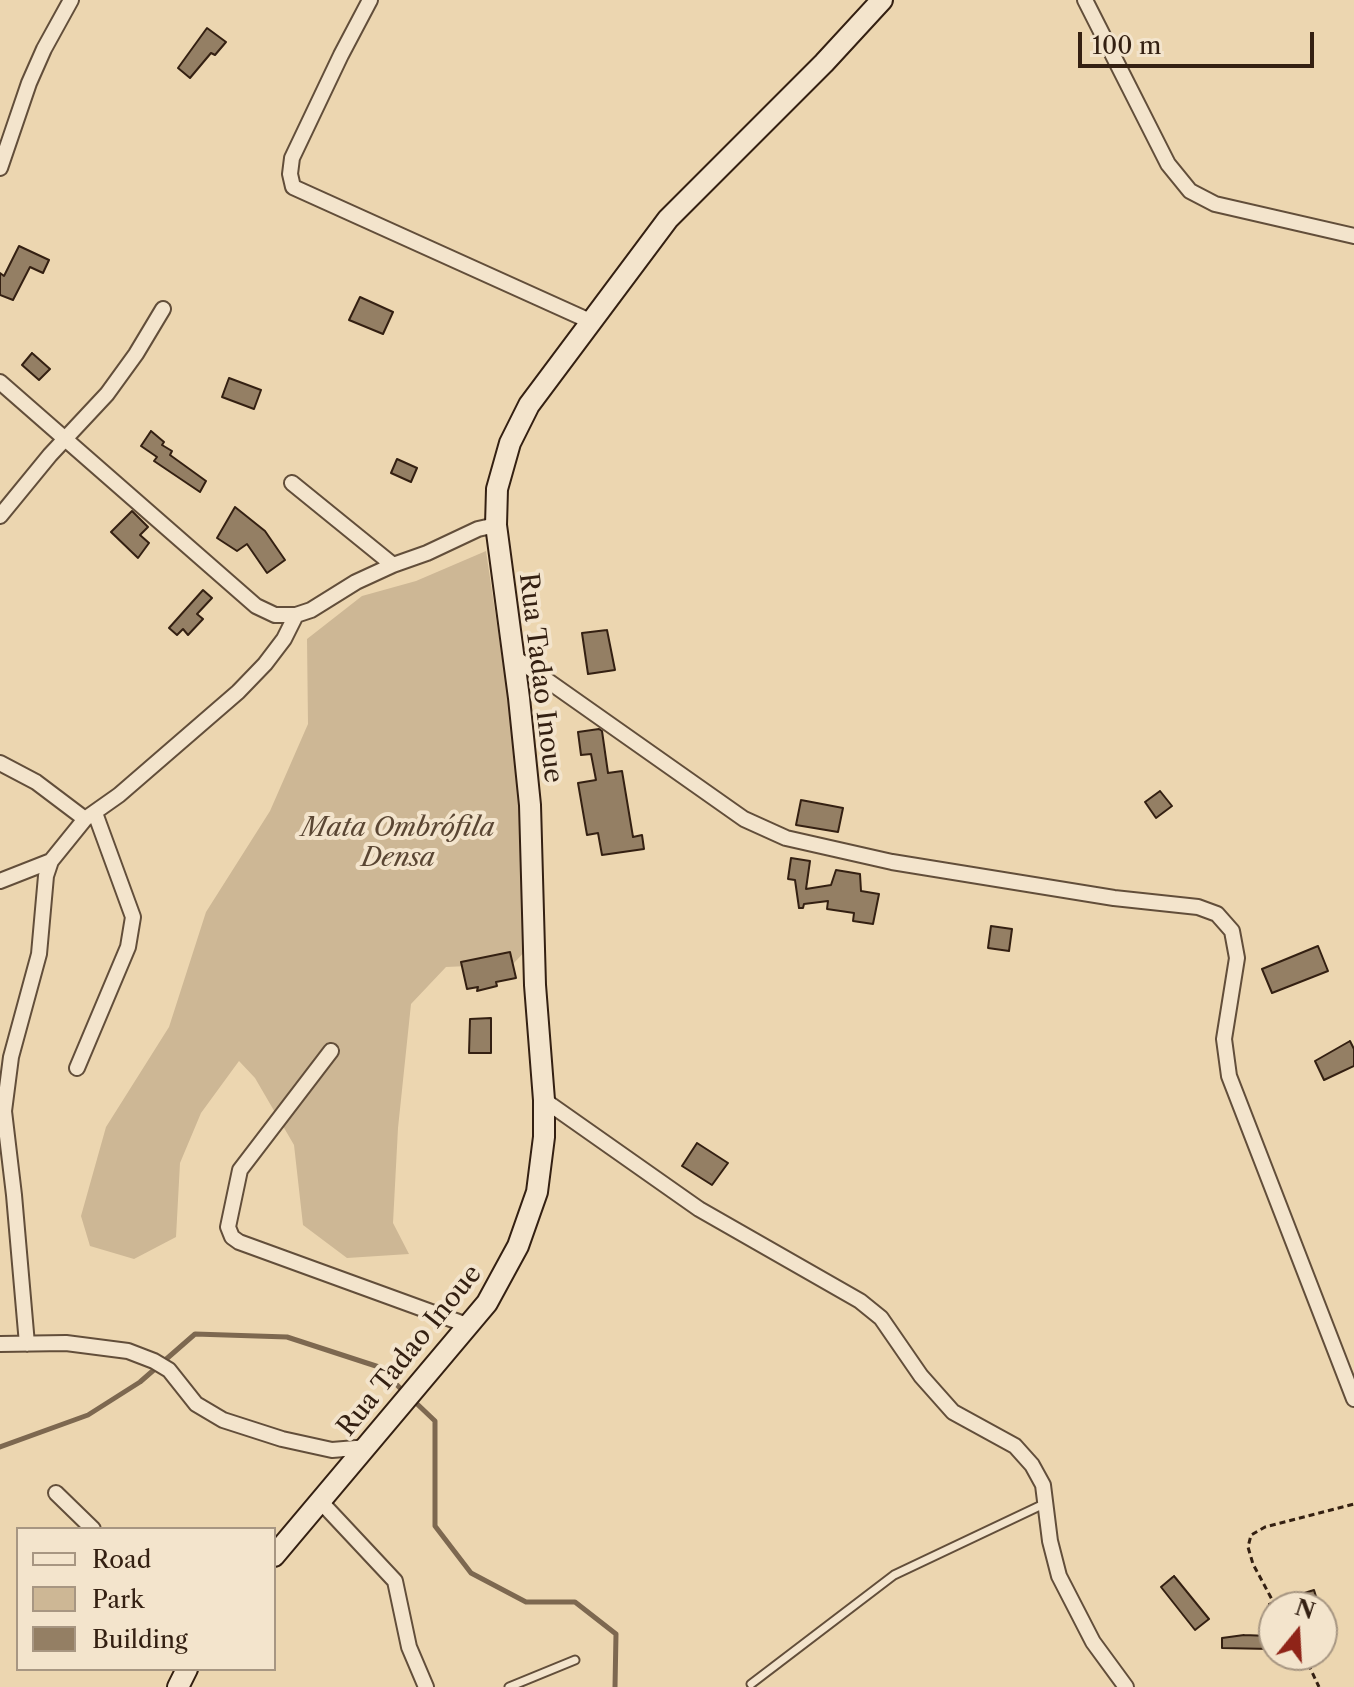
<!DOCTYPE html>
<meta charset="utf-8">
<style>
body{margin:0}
#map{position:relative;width:1354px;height:1687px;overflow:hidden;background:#ecd6b0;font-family:"Libre Caslon Text",serif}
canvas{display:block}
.legend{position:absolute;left:16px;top:1527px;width:260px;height:144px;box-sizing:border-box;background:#f3e4cc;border:2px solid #a79682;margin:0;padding:10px 14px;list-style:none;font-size:24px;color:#342012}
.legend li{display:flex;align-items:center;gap:16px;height:40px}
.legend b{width:40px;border:2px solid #a79682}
.north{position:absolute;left:1258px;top:1591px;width:80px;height:80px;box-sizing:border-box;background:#f3e4cc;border:2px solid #a79682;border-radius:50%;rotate:18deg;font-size:22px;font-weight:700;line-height:32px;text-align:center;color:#342012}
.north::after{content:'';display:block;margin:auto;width:28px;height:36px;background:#8f2418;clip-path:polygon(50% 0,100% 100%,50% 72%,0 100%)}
.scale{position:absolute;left:1078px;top:32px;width:236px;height:36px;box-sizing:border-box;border:4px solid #342012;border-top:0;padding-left:10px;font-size:24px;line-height:28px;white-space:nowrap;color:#342012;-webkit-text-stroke:6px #f3e4cc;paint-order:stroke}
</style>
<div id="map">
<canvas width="1354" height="1687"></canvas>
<ul class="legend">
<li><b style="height:10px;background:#f3e4cc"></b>Road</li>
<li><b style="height:22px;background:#cdb795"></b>Park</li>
<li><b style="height:22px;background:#947f64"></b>Building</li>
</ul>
<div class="north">N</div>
<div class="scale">100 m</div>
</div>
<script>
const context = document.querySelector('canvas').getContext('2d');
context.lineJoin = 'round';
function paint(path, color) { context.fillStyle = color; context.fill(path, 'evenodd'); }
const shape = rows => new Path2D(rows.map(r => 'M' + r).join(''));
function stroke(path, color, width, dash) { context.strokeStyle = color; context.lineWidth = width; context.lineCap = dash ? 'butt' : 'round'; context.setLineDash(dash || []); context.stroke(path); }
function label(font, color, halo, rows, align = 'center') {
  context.font = font + ' "Libre Caslon Text",serif'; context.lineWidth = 8; context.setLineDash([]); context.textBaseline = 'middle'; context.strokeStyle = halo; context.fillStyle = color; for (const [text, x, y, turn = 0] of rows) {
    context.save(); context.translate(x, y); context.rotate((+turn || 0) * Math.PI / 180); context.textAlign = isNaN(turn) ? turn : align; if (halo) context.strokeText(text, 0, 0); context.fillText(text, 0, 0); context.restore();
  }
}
paint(shape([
 [486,551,531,851,530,946,513,964,446,967,411,1004,398,1128,393,1223,409,1254,347,1258,303,1225,294,1145,255,1078,239,1061,201,1113,180,1163,176,1237,134,1259,90,1246,81,1216,106,1127,169,1027,206,912,270,811,308,724,307,639,362,596,416,581]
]), '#cdb795');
stroke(shape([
 [414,1401,435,1421,435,1526,471,1573,526,1602,575,1602,616,1634,615,1687],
 [0,1447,88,1415,140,1382,195,1334,287,1337,379,1367,406,1394]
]), '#7d6850', 5);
const building = shape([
 [207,28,226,42,215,55,211,53,190,78,178,68,207,28],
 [19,246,49,260,43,273,30,267,13,300,0,295,0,273,4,276,19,246],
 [360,297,393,312,383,334,349,320,360,297],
 [32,353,50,369,39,380,22,365,32,353],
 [229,378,261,390,254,409,222,397,229,378],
 [151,431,164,442,162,445,172,451,170,455,206,481,200,492,154,461,157,457,141,446,151,431],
 [397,459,417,468,411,482,391,473,397,459],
 [235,507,265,531,285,560,267,573,247,544,237,551,217,538,235,507],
 [132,511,148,527,140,535,149,543,138,558,111,532,132,511],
 [203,590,212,598,197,614,203,619,188,635,183,629,177,635,169,628,203,590],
 [607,630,615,670,588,674,582,633,607,630],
 [599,729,602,731,608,773,622,771,633,837,642,835,644,849,602,855,598,833,587,835,578,783,596,780,591,754,581,755,578,732,599,729],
 [1160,791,1172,806,1156,818,1145,802,1160,791],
 [801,800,843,808,838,832,796,825,801,800],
 [791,858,810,861,806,889,831,885,836,870,860,874,861,891,879,894,873,924,853,921,854,913,827,909,828,901,804,904,803,908,799,908,795,880,788,879,791,858],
 [991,926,1012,929,1009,951,988,948,991,926],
 [1318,946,1328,971,1272,993,1262,969,1318,946],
 [510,952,516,978,496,982,497,986,477,991,478,987,467,989,461,962,510,952],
 [491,1018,491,1053,469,1053,470,1019,491,1018],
 [1350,1041,1354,1049,1354,1066,1324,1080,1315,1061,1350,1041],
 [697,1143,728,1163,712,1185,682,1166,697,1143],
 [1174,1576,1209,1619,1195,1630,1161,1587,1174,1576],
 [1314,1590,1318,1603,1304,1607,1270,1607,1269,1604,1314,1590],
 [1244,1635,1269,1636,1270,1649,1222,1648,1222,1638,1244,1635]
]);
paint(building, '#947f64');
stroke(building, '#342012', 2);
const lane = shape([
 [751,1684,894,1575,1046,1503],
 [509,1687,575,1660]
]);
const street = shape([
 [370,0,341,55,292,158,290,174,293,187,592,322],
 [1085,0,1168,164,1190,191,1215,204,1354,236],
 [0,168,29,83,44,49,71,0],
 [0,382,256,606,275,615,296,615,311,610,356,582,393,565,427,553,478,529,496,525],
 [292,483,393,565],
 [0,516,50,455,107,394,136,354,163,309],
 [514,657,744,819,786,838,892,862,1114,898,1198,907,1217,914,1232,931,1237,958,1224,1039,1229,1076,1354,1399],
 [0,763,36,782,85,819,119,795,238,692,265,664,284,639,296,615],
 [0,881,51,861],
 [331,1051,240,1170,228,1227,232,1237,239,1242,467,1325],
 [77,1068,128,947,133,917,95,813],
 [544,1100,699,1209,860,1301,881,1318,921,1376,953,1412,1015,1446,1032,1465,1043,1485,1050,1541,1059,1576,1093,1642,1126,1687],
 [0,1344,66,1343,128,1351,154,1361,169,1370,196,1404,223,1420,282,1439,332,1450,368,1447],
 [27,1344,14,1195,4,1111,11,1057,39,954,46,876,51,861,85,819],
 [56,1493,93,1529],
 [321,1502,395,1581,409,1647,426,1687]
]);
const secondary = shape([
 [274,1556,487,1303,518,1246,537,1192,544,1137,544,1100,535,985,530,805,519,698,496,525,497,489,510,443,529,405,668,219,824,63,882,0],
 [178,1687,187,1669]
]);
stroke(lane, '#624e3a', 11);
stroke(street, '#624e3a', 18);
stroke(secondary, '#342012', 24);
stroke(shape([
 [1276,1607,1253,1564,1248,1547,1251,1535,1265,1527,1354,1504],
 [1304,1655,1319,1687]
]), '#342012', 3, [6, 4]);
stroke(lane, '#f3e4cc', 7);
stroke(street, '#f3e4cc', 14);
stroke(secondary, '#f3e4cc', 20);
label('26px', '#342012', '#f3e4cc', [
 ["Rua Tadao Inoue",540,678,83],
 ["Rua Tadao Inoue",410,1351,-51]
]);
label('italic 26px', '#5a4633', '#f3e4cc', [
 ["Mata Ombrófila",398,828],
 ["Densa",398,858]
]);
</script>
